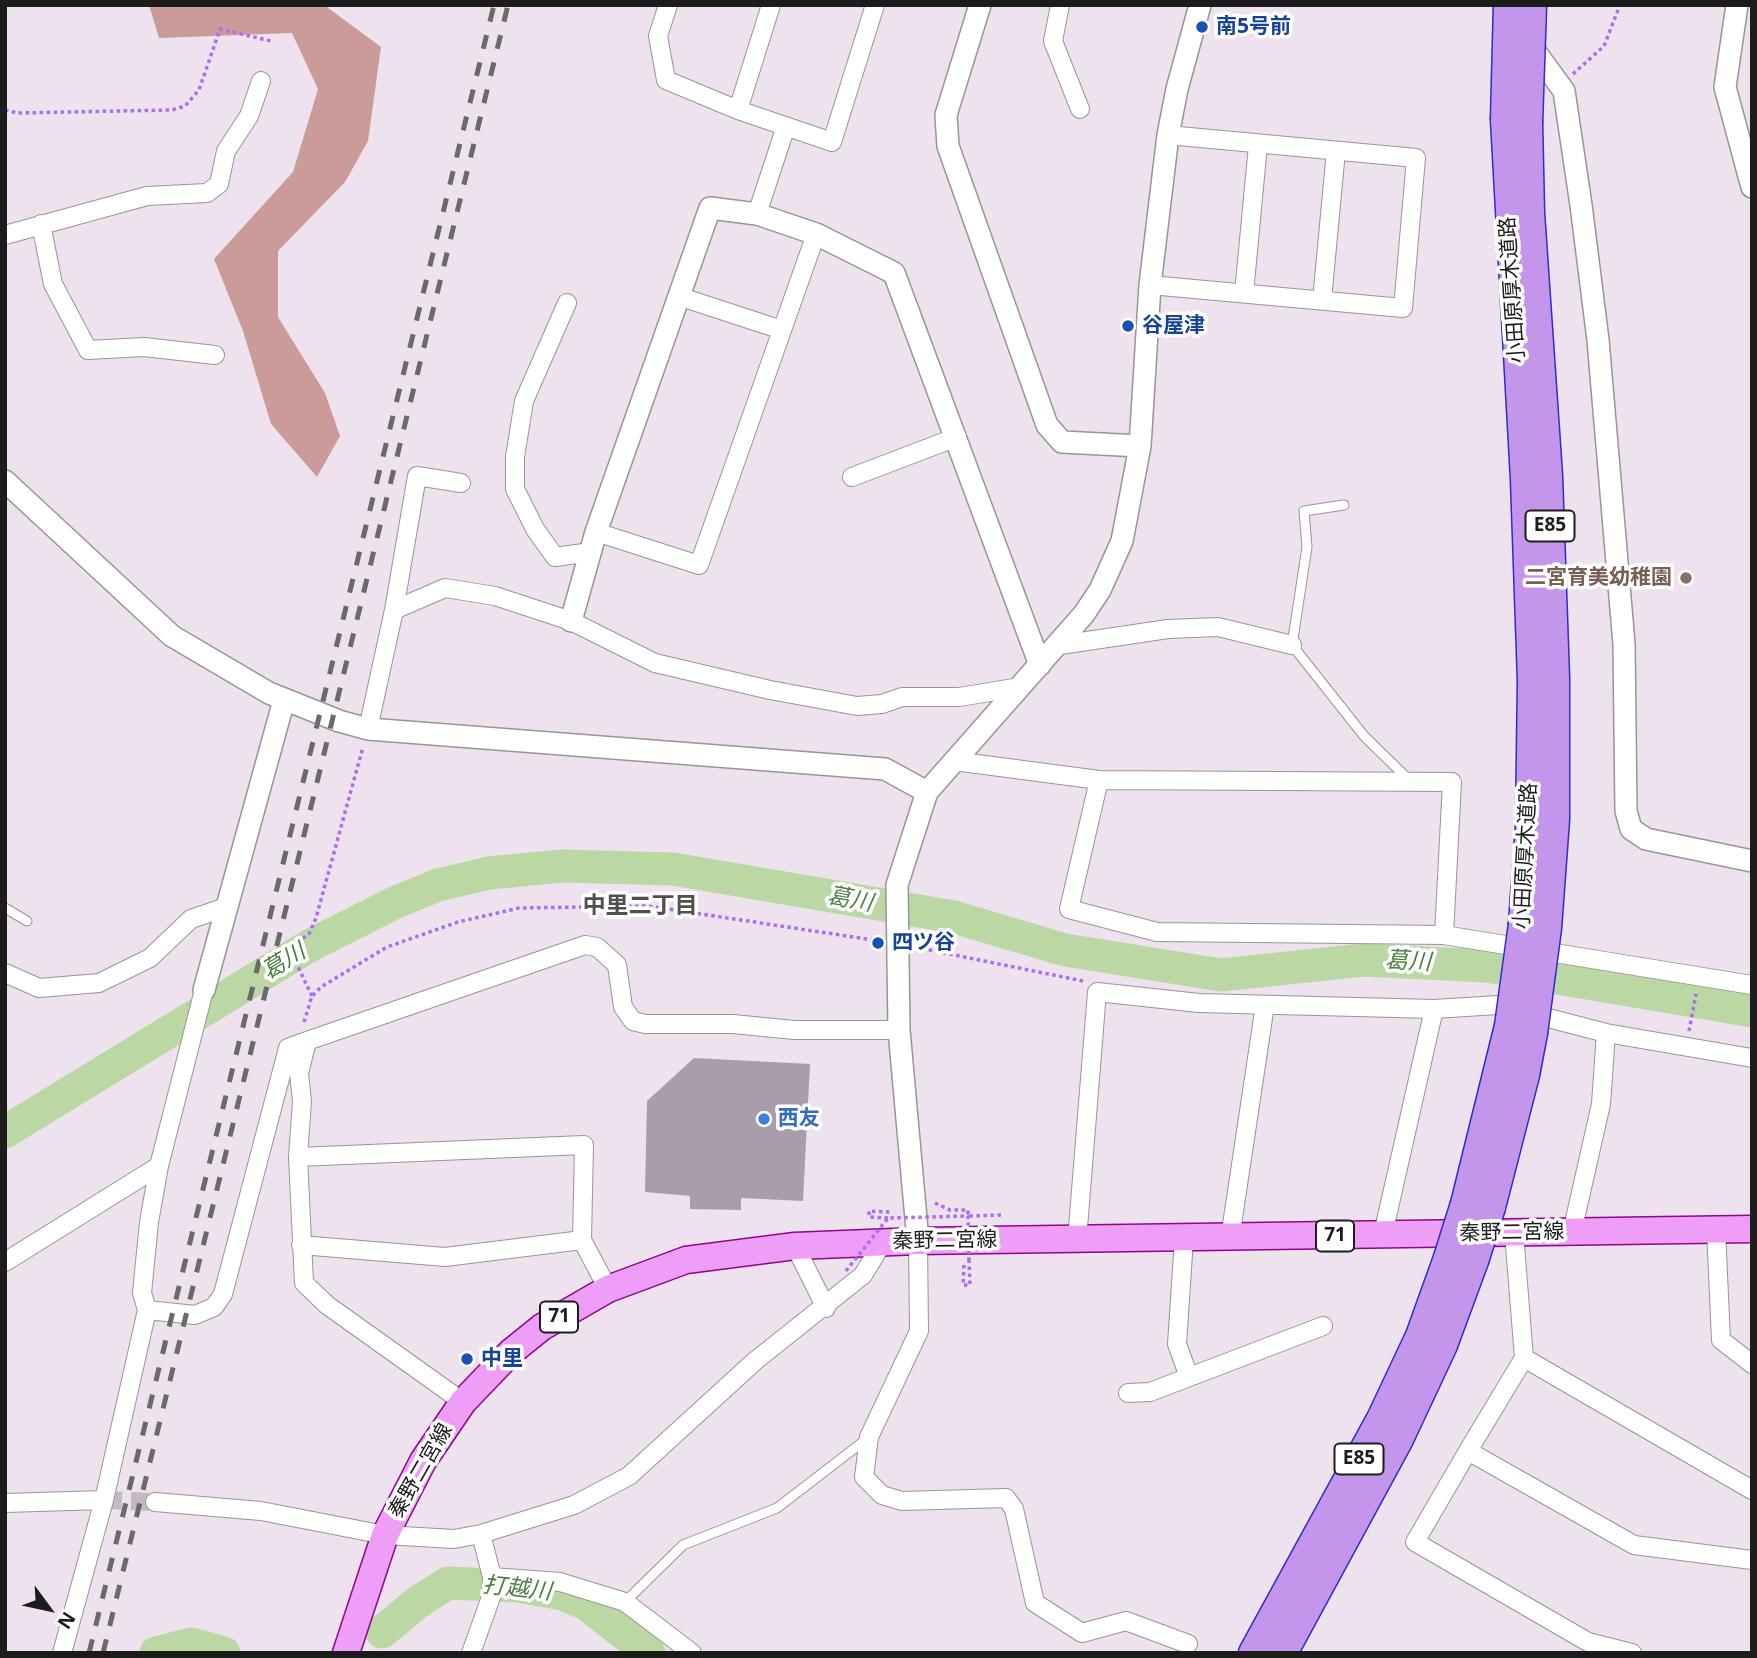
<!DOCTYPE html>
<meta charset="utf-8">
<style>
body{margin:0}
#map{position:relative;width:1757px;height:1658px;overflow:hidden;background:#ede2ed;font-family:"Noto Sans",sans-serif}
canvas{display:block}
.frame{position:absolute;inset:0;border:7px solid #1c1c1c;pointer-events:none}
.north{position:absolute;left:14px;top:1574px;width:70px;height:70px;-webkit-text-stroke:5px #fff;paint-order:stroke;rotate:123deg;font-size:19px;font-weight:700;line-height:28px;text-align:center;color:#1c1c1c}
.north::after{content:'';display:block;margin:auto;width:24px;height:32px;background:#1c1c1c;clip-path:polygon(50% 0,100% 100%,50% 72%,0 100%)}
</style>
<div id="map">
<canvas width="1757" height="1658"></canvas>
<div class="frame"></div>
<div class="north">N</div>
</div>
<script>
const context = document.querySelector('canvas').getContext('2d');
context.lineJoin = 'round';
function paint(path, color) { context.fillStyle = color; context.fill(path, 'evenodd'); }
const shape = rows => new Path2D(rows.map(r => 'M' + r).join(''));
function stroke(path, color, width, dash) { context.strokeStyle = color; context.lineWidth = width; context.lineCap = dash ? 'butt' : 'round'; context.setLineDash(dash || []); context.stroke(path); }
function label(font, color, halo, rows, align = 'center') {
  context.font = font + ' "Noto Sans","Noto Sans JP",sans-serif'; context.lineWidth = 7; context.setLineDash([]); context.textBaseline = 'middle'; context.strokeStyle = halo; context.fillStyle = color; for (const [text, x, y, turn = 0] of rows) {
    context.save(); context.translate(x, y); context.rotate((+turn || 0) * Math.PI / 180); context.textAlign = isNaN(turn) ? turn : align; if (halo) context.strokeText(text, 0, 0); context.fillText(text, 0, 0); context.restore();
  }
}
paint(shape([
 [149,5,324,5,381,47,368,141,345,182,278,251,278,317,325,393,340,436,317,477,271,424,243,331,214,259,293,172,318,89,292,33,159,38]
]), '#ca9b99');
stroke(shape([
 [5,1132,309,946,394,903,438,885,489,873,562,866,673,869,954,917,1065,950,1221,975,1363,960,1487,966,1752,1011],
 [382,1632,418,1602,448,1583,518,1586,563,1594,586,1604,649,1653],
 [156,1653,191,1644,224,1653]
]), '#bbd8a4', 33);
paint(shape([
 [694,1058,810,1064,803,1201,741,1198,741,1210,690,1209,690,1196,645,1192,647,1101]
]), '#a89eab');
stroke(shape([
 [104,1500,155,1502]
]), '#c3bac3', 18, [18, 9]);
const service = shape([
 [1344,505,1304,511,1307,547,1292,645,1364,736,1409,780],
 [5,908,27,921],
 [625,1602,683,1545,777,1508,868,1438]
]);
const minor = shape([
 [668,5,658,36,666,80,738,110,832,142,875,5],
 [1060,5,1053,41,1080,109],
 [738,110,771,5],
 [757,214,786,126],
 [41,224,53,284,88,350,144,347,215,355],
 [5,235,147,196,207,193,219,184,226,151,249,116,261,81],
 [1150,285,1403,308,1416,158,1168,135],
 [1244,293,1258,145],
 [678,296,782,330],
 [1322,300,1336,151],
 [567,303,524,401,515,457,515,489,535,529,555,557,591,552],
 [852,477,957,437],
 [596,532,699,565,816,234],
 [394,610,445,588,495,596,571,621,655,663,770,690,857,706,882,704,902,697,959,697,1020,687],
 [1060,645,1168,629,1218,627,1292,645],
 [368,729,394,610,417,476,461,483],
 [954,761,1099,780,1452,782,1444,935],
 [1099,780,1069,909,1157,932,1444,935,1752,985],
 [5,973,39,988,99,983,150,958,191,919,226,907],
 [1434,1009,1498,1005,1606,1033,1752,1058],
 [298,1157,584,1145,582,1240,608,1289],
 [1716,1230,1721,1340,1752,1364],
 [1572,1232,1601,1104,1606,1033],
 [1514,1233,1524,1358],
 [1230,1238,1265,1005],
 [1184,1239,1177,1344,1189,1377],
 [1077,1240,1097,992,1199,1003,1434,1009,1383,1234],
 [918,1241,919,1331,869,1437,864,1477,882,1495,902,1501,1006,1498,1014,1509,1035,1603,1082,1633,1126,1621,1188,1644],
 [301,1245,445,1257,582,1240],
 [795,1246,826,1308],
 [5,1262,159,1166],
 [147,1310,195,1315,214,1307,223,1294,288,1048,307,1041],
 [1128,1393,1150,1392,1323,1326],
 [463,1402,327,1305,304,1283,298,1157,302,1101,299,1073,307,1041,585,945,597,947,617,965,623,1007,633,1021,645,1024,733,1024,794,1030,899,1030],
 [1468,1451,1415,1542,1588,1642,1632,1653],
 [1752,1490,1524,1358,1468,1451,1634,1545,1752,1560],
 [155,1502,261,1511,385,1535,454,1539,481,1534,574,1505,629,1476,755,1361,863,1275,883,1242],
 [5,1503,104,1500,147,1310,142,1293,149,1222,159,1166,204,990],
 [492,1577,560,1582,625,1602,692,1653],
 [62,1653,104,1500],
 [471,1653,491,1597,492,1577,481,1534]
]);
const tertiary = shape([
 [980,5,946,115,948,146,1047,425,1062,442,1140,446],
 [1737,5,1725,87,1752,187],
 [1526,39,1564,91,1581,205,1598,340,1624,644,1626,811,1631,829,1646,839,1752,861],
 [5,481,172,636,269,693,339,721,368,729,885,769,927,792],
 [571,621,596,532,710,208,757,214,816,234,894,273,1040,665],
 [204,990,284,700],
 [918,1241,899,1030,897,885,927,792,1084,614,1100,590,1122,541,1140,446,1150,285,1168,135,1177,89,1200,5]
]);
const primary = shape([
 [346,1653,385,1535,423,1461,463,1402,511,1352,542,1327,608,1289,686,1260,795,1246,918,1241,1752,1229]
]);
const trunk = shape([
 [1505,120,1525,479,1532,681,1530,825,1523,924],
 [1528,123,1530,213,1548,476,1555,679,1555,819,1547,928],
 [1465,1204,1509,1026],
 [1491,1207,1525,1075,1533,1033],
 [1253,1653,1381,1419,1420,1336,1448,1258],
 [1283,1653,1399,1439,1443,1345,1474,1261]
]);
stroke(service, '#969696', 11);
stroke(minor, '#969696', 20);
stroke(tertiary, '#969696', 24);
stroke(primary, '#8b0889', 29);
stroke(trunk, '#2d2dcc', 31);
stroke(shape([
 [1573,74,1604,46,1620,5],
 [5,110,17,113,172,110,185,106,199,90,220,29,271,41],
 [915,947,1083,981],
 [312,996,289,948,309,934,316,918,363,747],
 [304,1022,312,996,321,987,387,947,458,922,519,908,648,906,880,941],
 [1689,1031,1696,994],
 [935,1203,950,1210,968,1210,968,1216,1001,1215],
 [888,1218,869,1217,869,1211,890,1212],
 [964,1265,963,1285,970,1285,969,1261]
]), '#a96ef1', 3.5, [3.5, 3.5]);
stroke(service, '#fff', 9);
stroke(minor, '#fff', 18);
stroke(tertiary, '#fff', 21);
stroke(primary, '#ee9ef6', 26);
stroke(trunk, '#c496eb', 28);
stroke(shape([
 [89,1653,494,5],
 [103,1653,508,5]
]), '#6a6a6a', 5, [14, 14]);
const trunkBridge = shape([
 [1505,120,1508,5],
 [1528,123,1532,5],
 [1509,1026,1523,924],
 [1533,1033,1547,928],
 [1448,1258,1465,1204],
 [1474,1261,1491,1207]
]);
stroke(trunkBridge, '#2d2dcc', 31, []);
stroke(shape([
 [846,1271,888,1218,968,1216,969,1261]
]), '#a96ef1', 3.5, [3.5, 3.5]);
stroke(trunkBridge, '#c496eb', 28);
for (const [x, y, r, color] of [
 [1202,27,7,"#1a4fb4"],
 [1128,326,7,"#1a4fb4"],
 [1686,578,7,"#8d6e63"],
 [878,943,7,"#1a4fb4"],
 [764,1119,7,"#3f7fe0"],
 [467,1359,7,"#1a4fb4"]
]) { const dot = new Path2D(); dot.arc(x, y, r, 0, 2 * Math.PI); context.fillStyle = color; context.fill(dot); stroke(dot, '#fff', 2.5); }
for (const [x, y, w] of [
 [1550,526,49],
 [1335,1236,38],
 [559,1317,38],
 [1359,1459,49]
]) { const box = new Path2D(); box.roundRect(x - w / 2, y - 15.5, w, 31, 5); context.fillStyle = '#fff'; context.fill(box); stroke(box, '#1c1c1c', 2); }
label('bold 19px', '#1c1c1c', null, [
 ["E85",1550,526],
 ["71",1335,1236],
 ["71",559,1317],
 ["E85",1359,1459]
]);
label('bold 21px', '#164399', '#fff', [
 ["南5号前",1216,27],
 ["谷屋津",1142,326],
 ["四ツ谷",892,943],
 ["中里",481,1359]
], 'left');
label('21px', '#1c1c1c', '#fff', [
 ["小田原厚木道路",1513,290,-94],
 ["小田原厚木道路",1526,856,-87],
 ["秦野二宮線",1512,1233,-1],
 ["秦野二宮線",945,1241,-1],
 ["秦野二宮線",421,1471,-60]
]);
label('bold 21px', '#785e54', '#fff', [
 ["二宮育美幼稚園",1672,578]
], 'right');
label('bold 21px', '#366cbe', '#fff', [
 ["西友",778,1119]
], 'left');
label('italic 23px', '#49803f', '#fff', [
 ["葛川",850,900,10],
 ["葛川",284,962,-31],
 ["葛川",1408,962,3],
 ["打越川",517,1589,6]
]);
label('bold 23px', '#4f4f4f', '#fff', [
 ["中里二丁目",640,906]
]);
</script>
